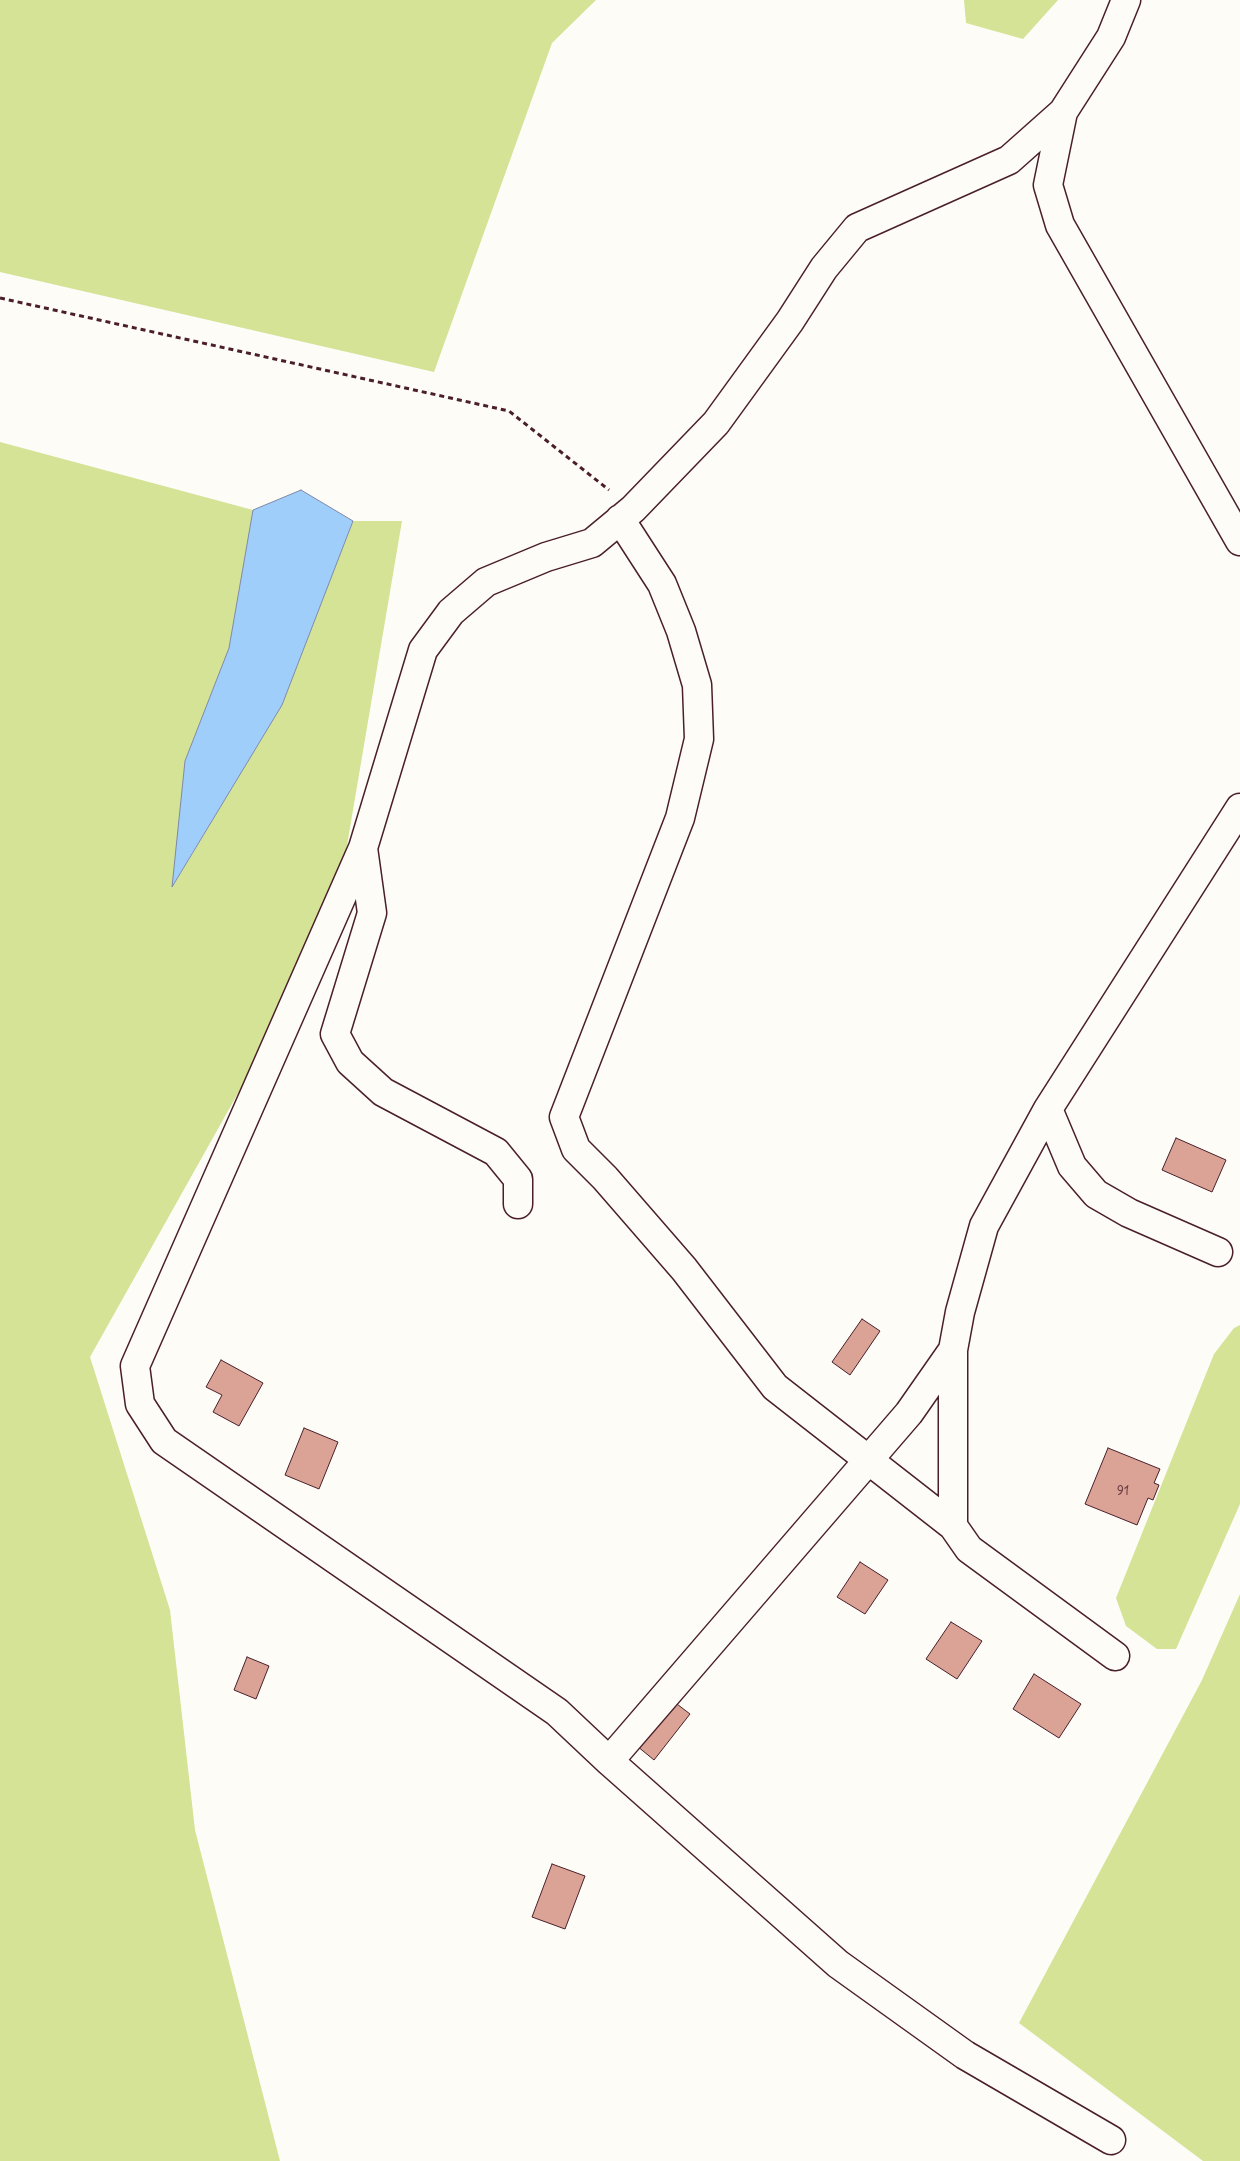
<!DOCTYPE html>
<style>
body{margin:0}
canvas{display:block;background:#fdfcf7}
</style>
<canvas width="1240" height="2161"></canvas>
<script>
const context = document.querySelector('canvas').getContext('2d');
context.lineJoin = 'round';
function paint(path, color) { context.fillStyle = color; context.fill(path, 'evenodd'); }
const shape = rows => new Path2D(rows.map(r => 'M' + r).join(''));
function stroke(path, color, width, dash) { context.strokeStyle = color; context.lineWidth = width; context.lineCap = dash ? 'butt' : 'round'; context.setLineDash(dash || []); context.stroke(path); }
function label(font, color, halo, rows, align = 'center') {
  context.font = font + ' "Playpen Sans",sans-serif'; context.lineWidth = 4.5; context.setLineDash([]); context.textBaseline = 'middle'; context.strokeStyle = halo; context.fillStyle = color; for (const [text, x, y, turn = 0] of rows) {
    context.save(); context.translate(x, y); context.rotate((+turn || 0) * Math.PI / 180); context.textAlign = isNaN(turn) ? turn : align; if (halo) context.strokeText(text, 0, 0); context.fillText(text, 0, 0); context.restore();
  }
}
paint(shape([
 [0,0,596,0,552,43,434,372,0,272],
 [964,0,1058,0,1023,39,966,23],
 [0,442,253,510,229,648,185,761,173,886,282,705,353,521,402,521,334,922,90,1357,170,1610,195,1830,280,2161,0,2161],
 [1240,1325,1240,1504,1176,1649,1157,1649,1126,1626,1116,1598,1214,1354,1234,1328],
 [1240,1594,1240,2161,1203,2161,1019,2023,1202,1680]
]), '#d4e396');
const water = shape([
 [301,490,353,521,282,705,172,887,185,761,229,648,253,510,301,490]
]);
paint(water, '#a0cefb');
stroke(water, '#7e88a8', 1);
const building = shape([
 [1176,1138,1226,1160,1212,1192,1162,1170,1176,1138],
 [862,1319,880,1331,850,1375,832,1362,862,1319],
 [221,1360,263,1383,239,1426,213,1412,222,1395,206,1387,221,1360],
 [304,1428,338,1442,319,1489,285,1475,304,1428],
 [1108,1448,1160,1469,1154,1483,1159,1485,1153,1500,1148,1498,1137,1525,1085,1504,1108,1448],
 [860,1562,888,1580,865,1614,837,1597,860,1562],
 [951,1622,982,1641,957,1679,926,1659,951,1622],
 [247,1657,269,1666,256,1699,234,1690,247,1657],
 [1034,1674,1081,1704,1059,1738,1013,1709,1034,1674],
 [673,1701,690,1714,654,1760,637,1746,673,1701],
 [552,1864,585,1876,565,1929,532,1917,552,1864]
]);
paint(building, '#dba395');
stroke(building, '#4a1f2b', 1);
const minor = shape([
 [1063,112,1048,185,1060,225,1240,541],
 [620,519,662,584,681,631,697,685,699,739,680,818,564,1117,576,1149,605,1178,684,1269,775,1387,953,1526],
 [363,848,372,913,335,1034,350,1062,383,1092,496,1152,518,1179,518,1204],
 [1048,1109,1072,1166,1096,1194,1129,1213,1218,1252],
 [953,1350,953,1526,969,1549,1115,1656],
 [609,1761,909,1413,953,1350,960,1312,984,1226,1048,1109,1240,808],
 [1111,2140,965,2055,838,1964,609,1761,557,1712,164,1441,140,1404,135,1366,363,848,423,650,451,612,486,582,546,557,592,543,633,509,716,423,790,321,824,268,857,228,1009,160,1063,112,1111,37,1126,0]
]);
stroke(minor, '#4a1f2b', 31);
stroke(shape([
 [0,298,509,411,609,490]
]), '#4a1f2b', 3, [5, 4]);
stroke(minor, '#fdfcf7', 28);
label('12px', '#6e4046', null, [
 ["91",1123,1492]
]);
</script>
